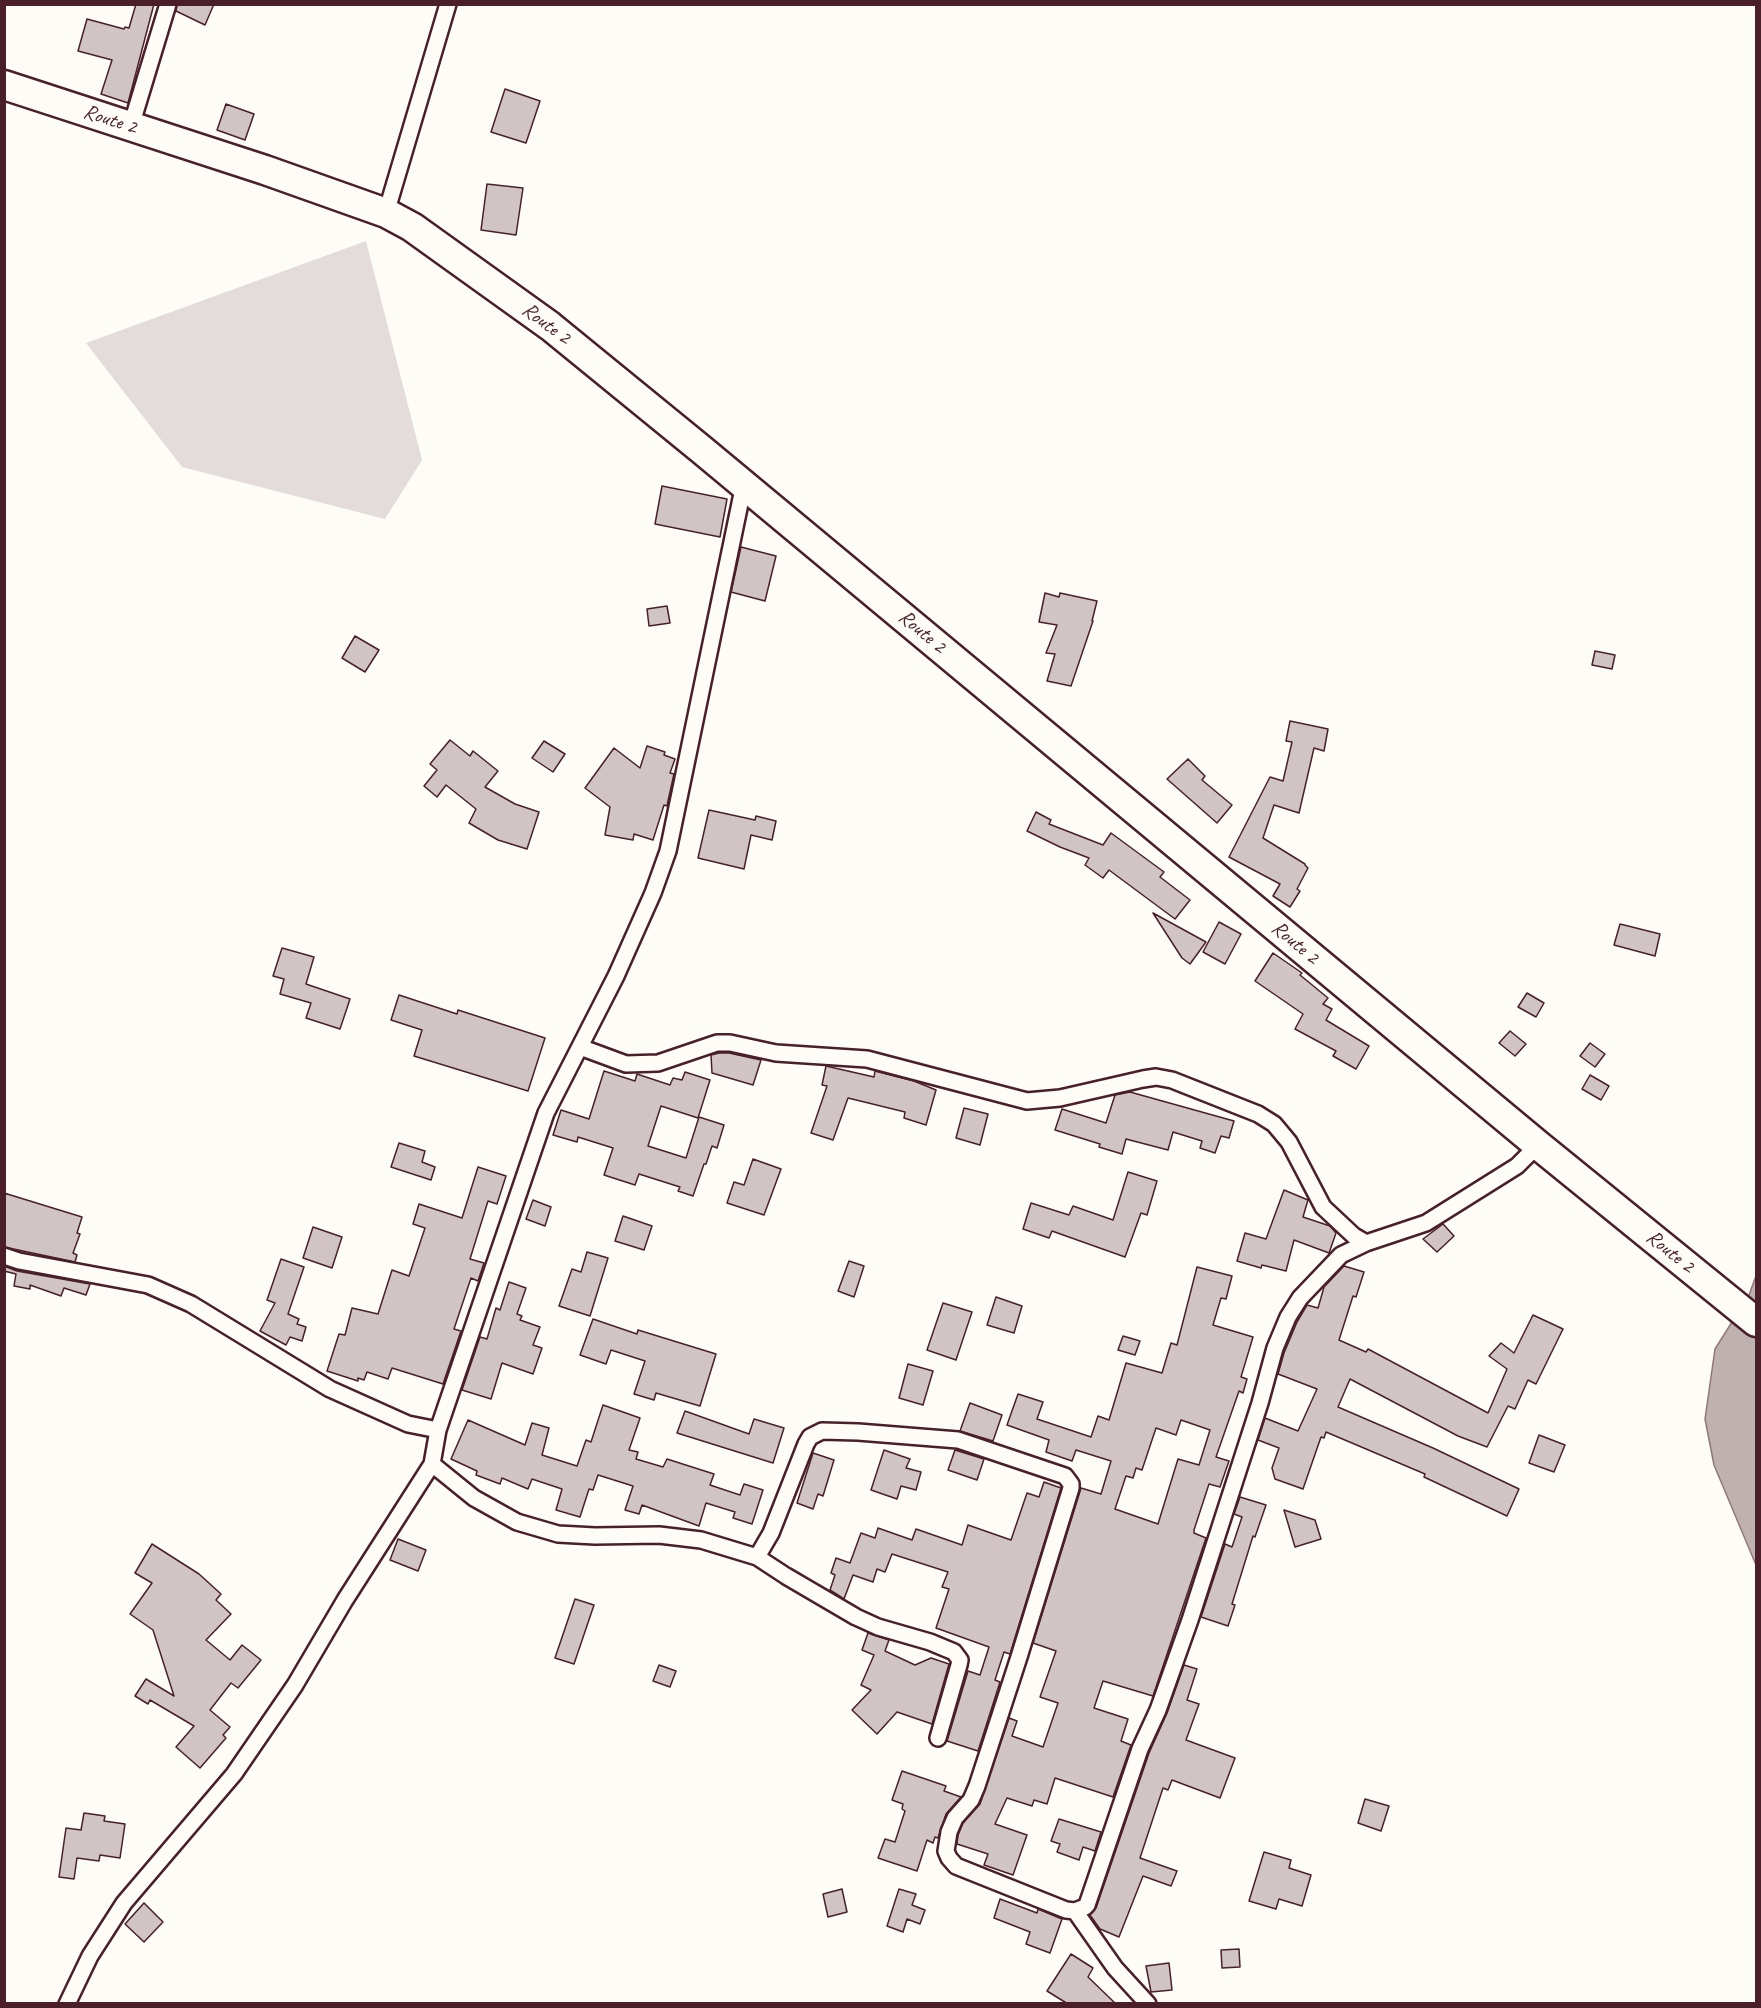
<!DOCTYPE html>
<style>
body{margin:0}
#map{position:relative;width:1761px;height:2008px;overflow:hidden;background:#fdfcf7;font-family:Caveat,sans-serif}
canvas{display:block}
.frame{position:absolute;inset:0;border:6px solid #4a1f2b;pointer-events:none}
</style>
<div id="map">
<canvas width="1761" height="2008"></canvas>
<div class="frame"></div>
</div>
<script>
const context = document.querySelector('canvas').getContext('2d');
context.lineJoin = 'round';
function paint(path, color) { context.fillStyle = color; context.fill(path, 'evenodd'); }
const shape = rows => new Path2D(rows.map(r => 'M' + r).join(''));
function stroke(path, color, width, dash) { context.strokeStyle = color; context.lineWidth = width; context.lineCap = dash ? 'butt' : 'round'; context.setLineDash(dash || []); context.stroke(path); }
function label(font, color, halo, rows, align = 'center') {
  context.font = font + ' Caveat,sans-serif'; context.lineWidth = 5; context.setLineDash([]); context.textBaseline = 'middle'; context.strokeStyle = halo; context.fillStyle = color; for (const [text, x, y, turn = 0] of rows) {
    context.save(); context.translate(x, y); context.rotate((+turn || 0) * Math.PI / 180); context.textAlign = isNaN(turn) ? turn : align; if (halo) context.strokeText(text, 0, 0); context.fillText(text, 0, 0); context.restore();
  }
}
paint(shape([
 [366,241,422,460,385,519,182,467,86,343]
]), '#e3dcda');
const water = shape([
 [1756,1276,1756,1565,1714,1465,1705,1419,1715,1349,1749,1295,1756,1276]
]);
paint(water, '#c0b1b1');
stroke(water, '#91777b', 1.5);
const building = shape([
 [136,4,154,4,128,103,101,94,112,60,78,51,87,19,124,29,125,27,129,28,136,4],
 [177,4,214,4,205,25,176,11,177,4],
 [505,89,540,101,526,143,491,132,505,89],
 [226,104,254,114,245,140,217,130,226,104],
 [487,184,523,188,516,235,481,230,487,184],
 [662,486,727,499,720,537,655,524,662,486],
 [741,547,776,556,765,601,731,592,741,547],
 [1045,593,1059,597,1060,593,1097,601,1092,621,1093,621,1071,686,1047,681,1055,654,1046,653,1057,625,1039,622,1045,593],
 [667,606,670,623,649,626,647,609,667,606],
 [355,636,379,650,365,672,342,658,355,636],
 [1595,651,1615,655,1612,669,1592,665,1595,651],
 [1290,721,1328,729,1324,751,1314,748,1299,813,1274,805,1263,838,1305,864,1305,865,1308,868,1297,889,1300,891,1290,907,1273,896,1280,884,1229,857,1270,777,1283,781,1292,742,1286,741,1290,721],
 [450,740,470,756,473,751,498,771,485,787,515,804,539,812,527,849,498,840,469,823,476,809,446,785,437,797,424,786,437,770,430,764,450,740],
 [544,741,565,754,553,772,532,758,544,741],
 [647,746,665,752,664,755,675,759,670,773,674,774,668,801,667,806,664,805,653,840,634,834,633,840,605,835,610,807,585,788,614,748,640,768,647,746],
 [1188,759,1205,776,1202,780,1232,805,1217,823,1167,779,1188,759],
 [709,810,755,820,756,816,776,821,772,840,751,835,744,869,698,858,709,810],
 [1036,812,1051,820,1049,824,1103,845,1111,833,1164,872,1160,877,1190,900,1175,919,1109,870,1103,878,1085,865,1089,858,1060,847,1027,831,1036,812],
 [1153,913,1206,942,1190,964,1182,958,1153,913],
 [1219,922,1241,934,1225,964,1203,952,1219,922],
 [1620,924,1660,934,1655,956,1614,945,1620,924],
 [282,948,314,957,306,984,350,999,340,1029,306,1018,311,1003,280,994,284,979,273,976,282,948],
 [1273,953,1302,973,1300,975,1328,998,1323,1004,1332,1009,1326,1020,1369,1046,1356,1069,1333,1056,1336,1051,1295,1029,1303,1014,1255,981,1273,953],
 [1527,993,1544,1003,1536,1017,1518,1007,1527,993],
 [399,995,457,1014,458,1010,545,1038,528,1091,414,1056,422,1030,391,1020,399,995],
 [1510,1031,1526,1044,1515,1056,1499,1043,1510,1031],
 [1590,1043,1605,1054,1595,1067,1580,1056,1590,1043],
 [719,1053,729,1053,761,1060,753,1085,712,1073,711,1055,719,1053],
 [826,1066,874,1077,875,1071,914,1081,936,1090,926,1125,904,1118,905,1112,848,1098,833,1140,811,1133,827,1086,822,1085,826,1066],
 [604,1071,635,1081,637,1074,670,1085,673,1078,682,1080,685,1072,710,1080,698,1118,661,1106,648,1146,686,1158,699,1117,724,1125,717,1148,712,1146,706,1164,704,1164,693,1196,678,1191,680,1187,639,1174,635,1185,604,1175,613,1148,578,1137,577,1142,553,1135,561,1110,589,1119,604,1071],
 [1590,1075,1609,1086,1601,1100,1582,1089,1590,1075],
 [1130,1092,1234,1121,1229,1138,1221,1136,1215,1153,1200,1148,1202,1141,1173,1132,1168,1150,1126,1139,1122,1154,1099,1147,1100,1144,1055,1130,1062,1109,1106,1123,1115,1095,1130,1092],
 [964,1108,988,1114,980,1145,956,1138,964,1108],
 [399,1143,425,1151,422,1162,435,1167,431,1180,391,1167,399,1143],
 [753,1159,781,1169,764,1215,727,1203,734,1182,744,1185,753,1159],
 [478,1167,506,1176,497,1204,488,1201,470,1259,484,1263,478,1281,471,1278,454,1329,461,1331,443,1384,392,1368,388,1379,367,1372,364,1380,358,1378,358,1381,327,1371,339,1334,345,1335,352,1308,378,1314,392,1270,409,1276,425,1228,413,1224,419,1204,462,1218,478,1167],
 [1128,1172,1157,1181,1147,1215,1141,1213,1125,1257,1052,1231,1049,1238,1023,1229,1031,1203,1069,1215,1073,1206,1113,1220,1128,1172],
 [1284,1190,1308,1200,1303,1217,1330,1226,1336,1233,1329,1253,1294,1240,1286,1271,1262,1265,1261,1268,1237,1261,1245,1233,1266,1239,1284,1190],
 [4,1193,82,1217,77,1233,80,1234,73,1253,77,1255,75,1262,4,1247,4,1193],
 [533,1200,551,1207,545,1226,526,1219,533,1200],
 [623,1216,652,1226,644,1250,615,1241,623,1216],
 [1443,1224,1454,1236,1437,1252,1423,1239,1443,1224],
 [313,1227,342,1237,332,1268,303,1258,313,1227],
 [587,1252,608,1258,590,1316,559,1306,572,1269,581,1272,587,1252],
 [281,1259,304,1267,288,1314,299,1319,297,1324,306,1327,302,1341,290,1337,286,1345,260,1331,275,1303,267,1300,281,1259],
 [849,1261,864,1266,854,1297,838,1291,849,1261],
 [4,1266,17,1271,90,1284,86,1295,64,1288,61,1296,30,1285,30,1289,14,1286,16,1274,4,1271,4,1266],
 [1344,1266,1364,1272,1356,1297,1353,1296,1339,1340,1366,1352,1368,1349,1488,1413,1507,1369,1489,1356,1501,1343,1514,1353,1533,1315,1563,1329,1536,1384,1528,1380,1515,1409,1508,1406,1487,1447,1458,1436,1350,1379,1338,1407,1433,1448,1519,1489,1507,1516,1424,1477,1425,1474,1326,1432,1324,1438,1321,1437,1303,1489,1275,1479,1272,1468,1279,1448,1258,1440,1265,1418,1298,1431,1317,1389,1278,1374,1284,1353,1297,1322,1307,1305,1318,1308,1324,1287,1344,1266],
 [1197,1267,1232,1276,1226,1299,1221,1298,1213,1325,1253,1337,1241,1377,1247,1379,1243,1393,1239,1391,1216,1457,1229,1461,1220,1487,1209,1484,1194,1530,1194,1533,1206,1538,1153,1696,1103,1681,1094,1708,1128,1719,1121,1741,1131,1745,1113,1797,1055,1778,1047,1804,1034,1800,1032,1806,1007,1798,995,1824,1027,1835,1013,1875,984,1865,988,1854,957,1844,958,1835,963,1823,980,1804,1009,1718,1017,1721,1012,1736,1043,1747,1058,1703,1040,1697,1056,1651,1033,1643,1081,1488,1101,1494,1111,1461,1076,1450,1072,1461,1046,1452,1049,1440,1007,1425,1018,1394,1043,1402,1037,1419,1091,1437,1098,1416,1109,1420,1126,1363,1162,1373,1171,1343,1177,1345,1197,1267],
 [1181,1420,1210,1430,1199,1465,1178,1459,1158,1524,1115,1509,1126,1476,1133,1478,1136,1468,1142,1470,1156,1428,1176,1435,1181,1420],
 [509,1282,526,1288,517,1314,522,1316,520,1320,540,1327,533,1345,542,1348,533,1374,502,1363,491,1399,462,1390,480,1337,487,1339,496,1308,500,1310,509,1282],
 [996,1297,1022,1306,1014,1333,987,1325,996,1297],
 [943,1303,972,1312,956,1360,927,1350,943,1303],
 [593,1319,637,1334,638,1330,716,1354,700,1406,656,1393,654,1400,634,1394,645,1361,611,1350,606,1364,580,1355,593,1319],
 [1123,1336,1140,1341,1135,1355,1118,1350,1123,1336],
 [908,1364,933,1371,923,1405,899,1398,908,1364],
 [970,1403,1002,1415,993,1441,960,1431,970,1403],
 [603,1405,640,1418,629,1450,638,1452,636,1459,663,1467,667,1459,714,1474,710,1485,740,1495,744,1484,763,1490,752,1524,733,1518,735,1512,706,1503,699,1526,642,1505,639,1514,625,1510,633,1486,598,1475,593,1490,589,1489,580,1517,556,1510,562,1489,532,1479,528,1489,502,1478,500,1484,476,1475,477,1471,451,1459,468,1420,525,1445,532,1423,549,1428,542,1455,577,1466,586,1440,591,1442,603,1405],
 [685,1411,749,1434,754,1419,784,1428,773,1463,677,1433,685,1411],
 [1539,1435,1565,1445,1554,1472,1529,1463,1539,1435],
 [884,1450,910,1459,906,1468,921,1472,916,1490,901,1486,897,1499,871,1490,884,1450],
 [955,1450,984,1459,977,1480,948,1470,955,1450],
 [813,1453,834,1460,823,1496,818,1494,813,1509,797,1503,813,1453],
 [1044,1482,1061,1488,1010,1654,1004,1652,995,1680,1000,1682,978,1751,947,1741,968,1671,980,1675,989,1647,936,1628,949,1589,942,1587,948,1572,892,1554,885,1572,877,1569,873,1582,853,1575,844,1599,830,1590,835,1575,831,1573,836,1558,850,1563,861,1533,875,1538,878,1528,912,1540,916,1529,962,1545,968,1525,1011,1540,1027,1493,1039,1497,1044,1482],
 [1240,1497,1266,1505,1255,1537,1253,1536,1232,1604,1235,1605,1228,1626,1201,1617,1225,1544,1232,1547,1242,1517,1234,1514,1240,1497],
 [1284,1510,1315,1520,1321,1539,1295,1547,1284,1510],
 [398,1539,426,1550,418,1571,390,1560,398,1539],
 [152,1544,199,1574,221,1594,216,1600,231,1614,206,1640,230,1660,242,1645,261,1660,238,1688,231,1683,210,1710,230,1727,223,1735,226,1738,200,1768,176,1747,194,1726,150,1700,148,1704,135,1696,146,1679,174,1696,153,1630,130,1614,152,1583,135,1573,152,1544],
 [575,1599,594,1605,574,1664,555,1658,575,1599],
 [868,1633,889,1640,885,1651,915,1665,931,1658,949,1664,932,1724,897,1712,877,1734,852,1710,871,1690,861,1685,874,1655,862,1650,868,1633],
 [659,1665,676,1671,670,1687,653,1681,659,1665],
 [1184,1665,1197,1669,1187,1700,1199,1704,1186,1740,1235,1758,1220,1798,1172,1780,1168,1790,1163,1788,1140,1858,1177,1871,1171,1886,1143,1876,1119,1937,1100,1929,1090,1915,1096,1908,1149,1753,1167,1713,1184,1665],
 [902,1771,946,1786,944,1791,961,1797,946,1814,938,1838,935,1837,933,1843,927,1840,917,1871,878,1858,885,1839,895,1842,905,1811,902,1809,903,1804,892,1800,902,1771],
 [1365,1799,1389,1806,1381,1831,1358,1823,1365,1799],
 [84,1813,105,1816,104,1821,125,1824,120,1858,100,1855,99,1861,77,1858,74,1879,59,1877,66,1828,81,1830,84,1813],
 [1059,1819,1101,1832,1095,1851,1083,1847,1079,1860,1057,1852,1060,1844,1051,1841,1059,1819],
 [1264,1852,1291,1860,1289,1868,1311,1875,1302,1906,1279,1899,1276,1909,1249,1901,1264,1852],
 [842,1889,847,1912,828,1917,823,1894,842,1889],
 [899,1889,916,1894,912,1905,925,1910,920,1924,907,1919,903,1932,887,1926,899,1889],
 [1000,1899,1037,1913,1038,1909,1062,1919,1050,1953,1026,1944,1030,1932,994,1918,1000,1899],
 [144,1903,163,1922,144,1942,125,1924,144,1903],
 [1239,1949,1240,1967,1222,1968,1221,1950,1239,1949],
 [1071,1954,1093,1968,1088,1977,1116,2004,1068,2004,1047,1991,1071,1954],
 [1169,1963,1172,1990,1151,1992,1146,1966,1169,1963]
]);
paint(building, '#d0c5c4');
stroke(building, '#4a1f2b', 1.5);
const street = shape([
 [131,126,168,4],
 [386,213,448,4],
 [580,1047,626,1064,658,1063,717,1043,730,1043,776,1053,867,1059,1027,1101,1060,1098,1143,1079,1156,1077,1172,1080,1258,1114,1274,1124,1289,1142,1323,1207,1354,1236,1366,1243,1426,1223,1517,1166,1538,1145],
 [4,1256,19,1261,148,1285,191,1304,330,1389,408,1424,438,1430],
 [432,1464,474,1498,517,1522,558,1534,595,1536,659,1535,701,1540,757,1557,786,1576,856,1617,878,1627,930,1642,954,1652,960,1660,959,1665,938,1738],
 [757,1557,771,1533,806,1444,810,1437,822,1431,858,1432,958,1440,1065,1476,1071,1484,1071,1488,1019,1657,977,1786,971,1800,955,1818,949,1832,946,1851,949,1858,956,1866,1066,1910,1075,1911,1085,1907,1087,1905,1140,1749,1158,1710,1190,1620,1260,1403,1275,1348,1288,1317,1300,1298,1341,1255,1366,1243],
 [1075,1911,1115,1968,1148,2004],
 [67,2004,90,1956,124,1903,234,1774,295,1685,345,1600,432,1464,438,1430,546,1113,616,976,653,893,668,851,744,484]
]);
const highway = shape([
 [4,85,265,170,386,213,412,227,550,326,702,450,1538,1145,1756,1322]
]);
stroke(street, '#4a1f2b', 20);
stroke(highway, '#4a1f2b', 33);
stroke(street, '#fdfcf7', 15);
stroke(highway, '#fdfcf7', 28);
label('21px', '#4a1f2b', '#fdfcf7', [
 ["Route 2",110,120,18],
 ["Route 2",546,324,37],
 ["Route 2",922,632,40],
 ["Route 2",1295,943,40],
 ["Route 2",1670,1252,39]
]);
</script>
